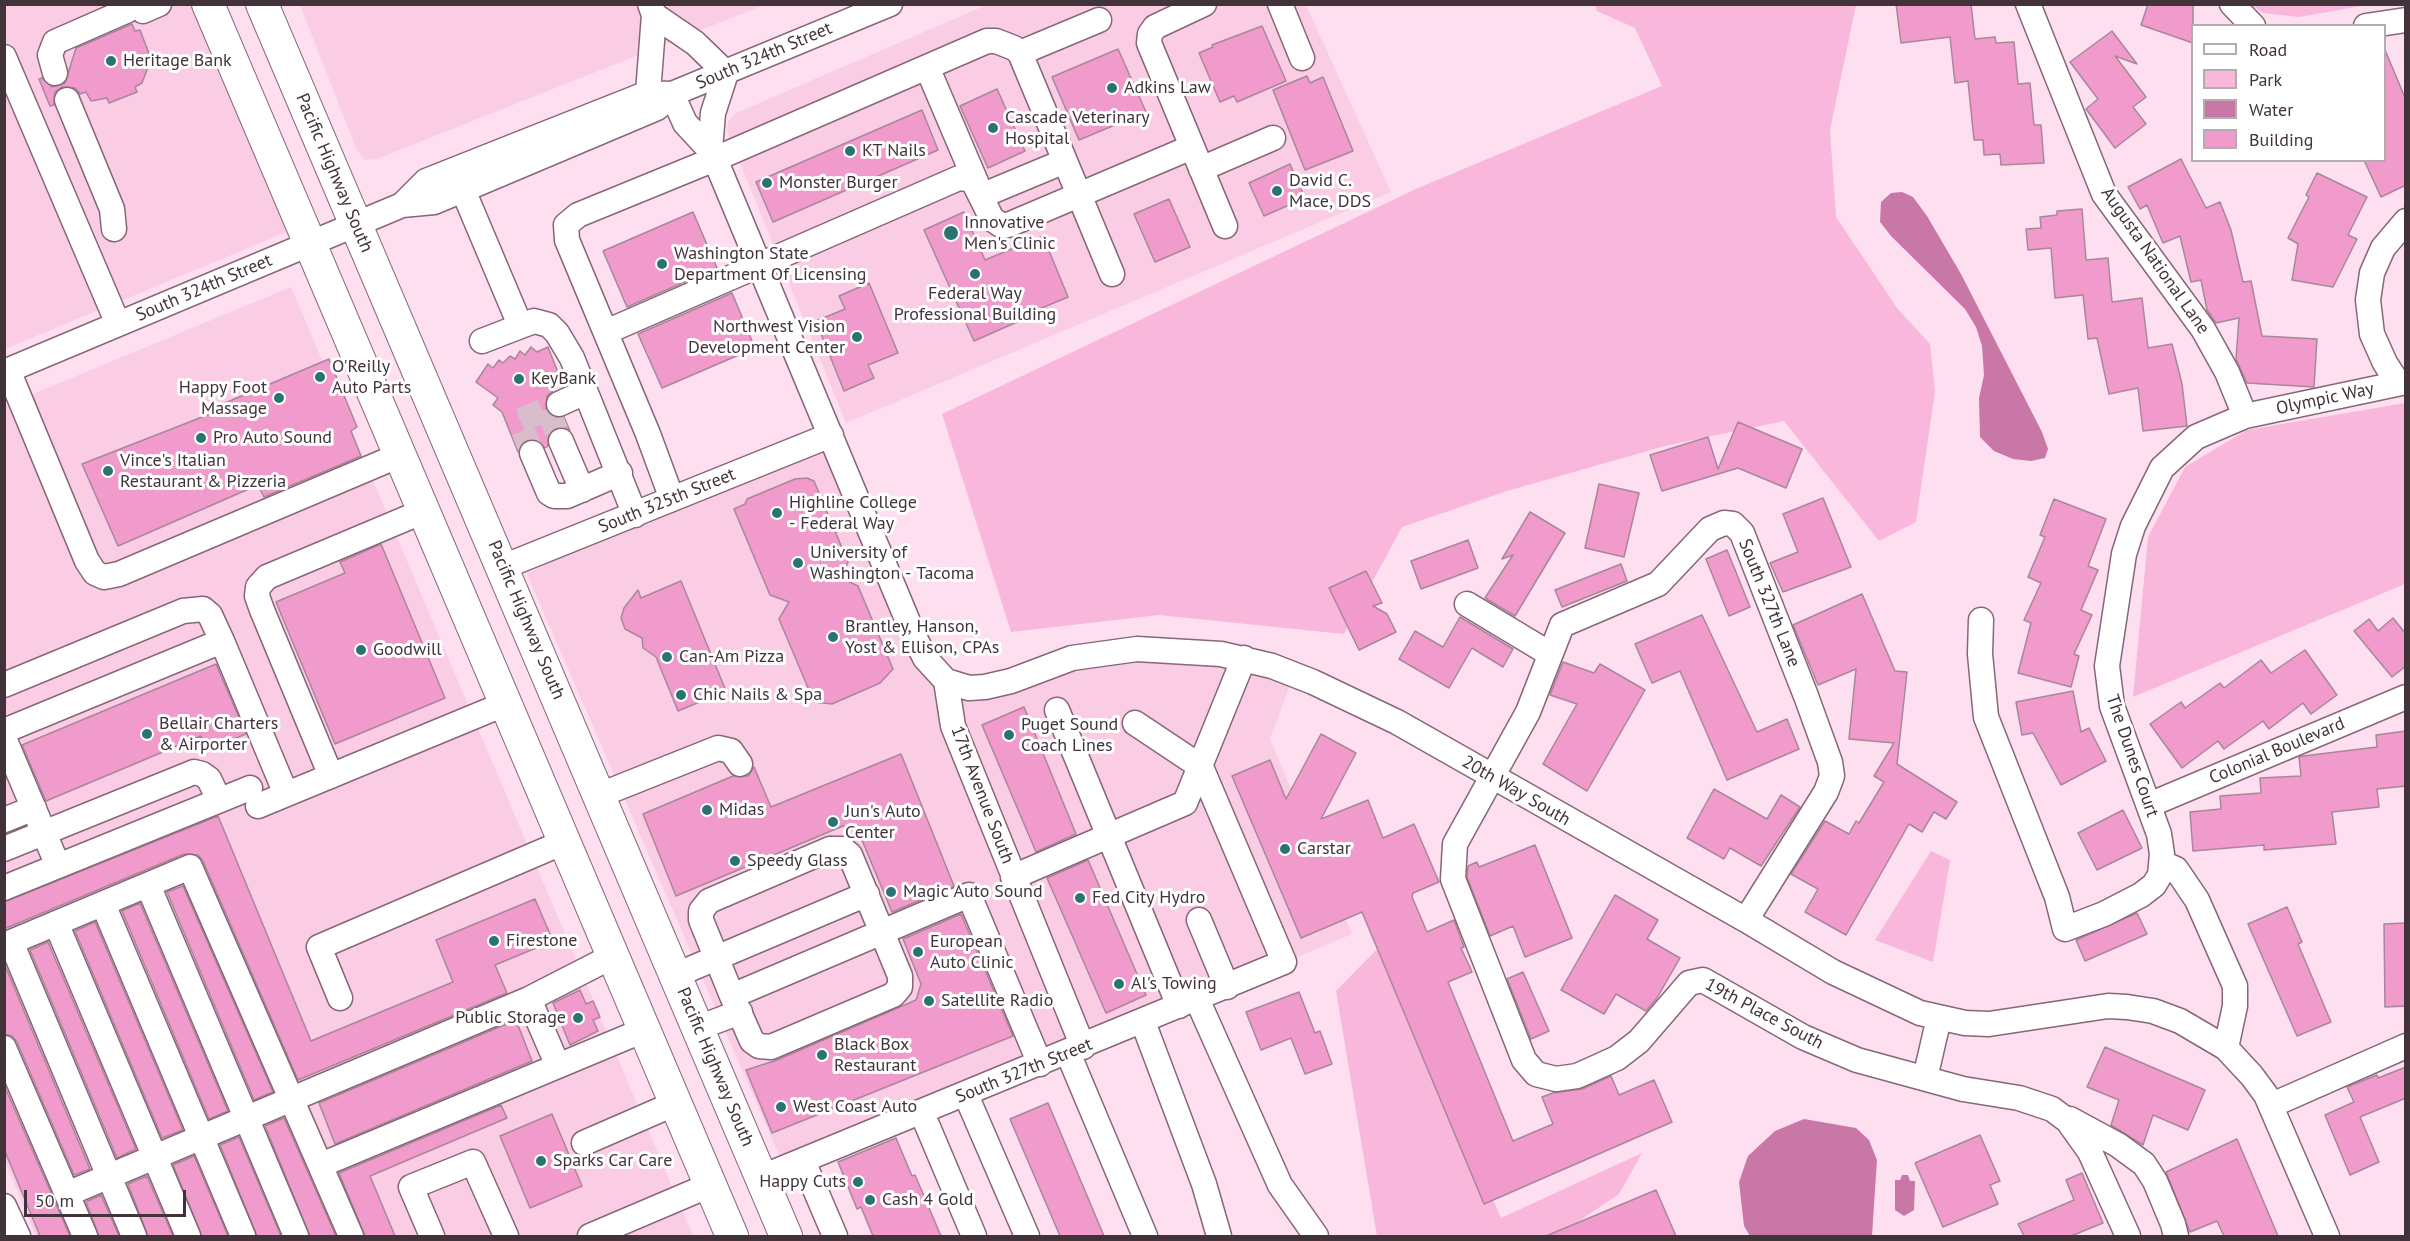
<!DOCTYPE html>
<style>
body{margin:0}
#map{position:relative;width:2410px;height:1241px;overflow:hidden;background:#fddfef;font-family:"PT Sans",sans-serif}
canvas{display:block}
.frame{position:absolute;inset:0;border:6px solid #42333b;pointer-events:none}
.legend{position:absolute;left:2191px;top:24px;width:195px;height:138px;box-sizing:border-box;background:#fff;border:2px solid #b3adb1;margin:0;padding:8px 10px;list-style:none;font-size:18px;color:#42333b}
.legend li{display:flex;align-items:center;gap:12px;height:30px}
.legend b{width:30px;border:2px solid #b3adb1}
.scale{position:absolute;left:24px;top:1190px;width:162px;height:27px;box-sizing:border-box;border:3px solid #42333b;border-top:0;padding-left:8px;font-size:18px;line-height:21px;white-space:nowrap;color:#42333b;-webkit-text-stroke:4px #fff;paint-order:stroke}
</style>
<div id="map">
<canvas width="2410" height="1241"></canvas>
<div class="frame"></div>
<ul class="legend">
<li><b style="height:8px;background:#fff"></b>Road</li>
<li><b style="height:16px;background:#fab7dc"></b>Park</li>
<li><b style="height:16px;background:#c877a7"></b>Water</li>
<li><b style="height:16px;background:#f09bcc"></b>Building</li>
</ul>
<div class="scale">50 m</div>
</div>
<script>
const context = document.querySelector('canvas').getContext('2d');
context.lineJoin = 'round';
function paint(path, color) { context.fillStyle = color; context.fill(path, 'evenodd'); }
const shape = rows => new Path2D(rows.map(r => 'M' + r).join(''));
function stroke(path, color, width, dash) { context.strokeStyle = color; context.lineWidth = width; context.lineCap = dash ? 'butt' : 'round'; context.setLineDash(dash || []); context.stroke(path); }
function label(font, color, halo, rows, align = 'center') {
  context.font = font + ' "PT Sans",sans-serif'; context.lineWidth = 6; context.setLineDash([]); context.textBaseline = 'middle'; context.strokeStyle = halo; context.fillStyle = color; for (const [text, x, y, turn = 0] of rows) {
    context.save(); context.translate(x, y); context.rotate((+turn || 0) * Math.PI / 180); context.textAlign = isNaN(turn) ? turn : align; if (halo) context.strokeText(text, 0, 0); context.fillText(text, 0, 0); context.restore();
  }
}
paint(shape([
 [5,5,191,5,289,231,5,349],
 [300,5,764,5,377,159,364,160,356,148],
 [982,5,1306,5,1391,192,846,423,727,131,728,122,736,113,982,7],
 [291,287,693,1236,36,1236,4,1159,4,406],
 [831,436,914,636,957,686,1115,651,1294,674,1270,739,1352,934,1083,1047,782,1162,527,574,675,498]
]), '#facde5');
paint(shape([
 [1595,5,1856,5,1830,130,1836,217,1897,308,1930,344,1935,391,1916,522,1879,541,1784,421,1665,446,1507,491,1402,527,1344,634,1159,615,1011,632,942,414,1418,188,1662,86,1635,28,1597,11],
 [2252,5,2367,5,2299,17,2263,13],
 [2405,403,2405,584,2133,697,2148,537,2185,467,2247,430],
 [1931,851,1950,860,1933,962,1875,940],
 [1384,942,1501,1218,1642,1153,1619,1194,1557,1236,1377,1236,1336,991]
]), '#fab7dc');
paint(shape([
 [1902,192,1913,197,1927,216,1961,274,2042,432,2048,449,2045,458,2031,461,2013,459,1994,451,1980,437,1979,398,1984,375,1982,346,1976,327,1965,309,1891,236,1880,222,1881,202,1891,193],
 [1804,1119,1856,1128,1869,1140,1877,1160,1872,1236,1750,1236,1744,1226,1739,1182,1748,1156,1775,1131],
 [1902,1175,1908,1175,1910,1181,1915,1181,1914,1210,1904,1216,1895,1210,1895,1180,1900,1180]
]), '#c877a7');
const building = shape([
 [1896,4,1971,4,1975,39,1995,37,1996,43,2014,42,2018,84,2030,83,2034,125,2041,125,2044,163,2001,165,2000,154,1984,155,1983,140,1974,140,1968,81,1955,83,1950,37,1901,43,1896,4],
 [2148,4,2193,4,2193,43,2141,25,2148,4],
 [132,24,135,31,140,30,151,59,142,83,135,87,137,92,109,103,107,98,91,101,86,92,80,94,75,88,62,87,55,92,54,105,50,106,39,79,42,78,52,87,65,83,76,48,132,24],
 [1262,26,1286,81,1237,102,1234,96,1220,102,1199,53,1213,47,1212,45,1262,26],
 [2112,31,2137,64,2115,56,2146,97,2133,107,2146,124,2115,148,2086,109,2098,99,2070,62,2112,31],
 [1118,49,1146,112,1079,140,1052,77,1118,49],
 [2385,50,2406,100,2406,185,2381,197,2364,160,2385,160,2385,50],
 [1307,76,1310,83,1323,77,1353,151,1305,170,1273,90,1307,76],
 [997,89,1025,151,988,168,960,106,997,89],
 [922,110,938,150,773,222,756,182,922,110],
 [2181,159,2206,208,2220,202,2231,230,2243,282,2251,281,2262,336,2317,339,2314,387,2247,383,2236,359,2239,318,2216,323,2207,310,2201,280,2191,282,2180,236,2163,243,2147,205,2140,209,2128,187,2181,159],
 [1290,164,1305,198,1264,216,1249,183,1290,164],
 [2317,173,2367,197,2348,235,2357,239,2333,287,2292,280,2298,244,2288,238,2309,197,2306,195,2317,173],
 [1169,199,1190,247,1155,262,1134,214,1169,199],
 [2082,209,2086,260,2108,258,2112,302,2142,298,2148,348,2172,344,2182,384,2187,426,2143,431,2138,388,2109,394,2097,338,2088,339,2083,295,2055,298,2051,248,2028,250,2026,229,2041,228,2040,217,2057,215,2057,211,2082,209],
 [693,212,717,268,627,307,603,251,693,212],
 [964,212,985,260,1043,236,1068,297,1025,315,1026,318,974,341,924,230,964,212],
 [869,283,898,353,868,365,874,378,844,391,816,321,845,309,839,296,869,283],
 [732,293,755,348,662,388,638,334,732,293],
 [531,347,537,352,548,347,561,380,550,386,553,391,547,396,546,409,551,416,564,417,570,431,563,427,556,428,549,433,548,446,545,448,534,439,527,440,520,445,518,452,502,412,493,405,498,398,476,382,488,364,493,368,499,360,503,363,510,356,515,359,520,351,525,355,531,347],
 [329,359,357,427,351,431,361,456,264,497,258,485,118,546,82,464,220,410,225,403,329,359],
 [1738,422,1802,449,1786,488,1738,468,1662,491,1650,455,1708,437,1718,469,1738,422],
 [807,478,814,481,848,562,841,578,858,586,893,669,880,683,832,704,814,702,779,619,789,602,770,595,734,509,745,504,747,499,795,479,807,478],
 [1599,484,1639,493,1624,557,1585,548,1599,484],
 [1823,498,1851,567,1783,592,1770,563,1798,552,1783,514,1823,498],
 [2054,499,2106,519,2088,566,2098,570,2081,610,2092,615,2074,654,2079,656,2071,687,2018,673,2031,623,2024,620,2041,583,2028,577,2045,537,2040,535,2054,499],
 [1530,512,1565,533,1515,616,1485,598,1513,555,1502,559,1530,512],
 [1468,540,1478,568,1421,589,1411,561,1468,540],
 [381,544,445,698,335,744,276,602,345,573,340,562,381,544],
 [1727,550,1750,607,1729,616,1706,559,1727,550],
 [1621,564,1627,581,1562,607,1555,590,1621,564],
 [1366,571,1382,603,1373,606,1387,614,1396,632,1359,650,1329,588,1366,571],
 [681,581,726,691,678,711,656,657,643,648,642,638,625,629,621,618,624,608,638,590,641,598,681,581],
 [1862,594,1895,671,1907,672,1897,764,1957,802,1946,819,1934,812,1922,832,1909,824,1846,935,1805,912,1818,889,1791,874,1825,821,1849,834,1856,821,1859,823,1884,782,1874,776,1894,743,1849,739,1856,669,1818,685,1793,625,1862,594],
 [1702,615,1757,732,1787,719,1799,749,1727,780,1680,671,1652,683,1635,644,1702,615],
 [1460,617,1513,649,1503,667,1472,648,1449,688,1399,659,1415,631,1443,647,1460,617],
 [2393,618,2406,634,2406,666,2392,677,2354,631,2369,619,2378,631,2393,618],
 [2305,650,2337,695,2311,714,2303,703,2269,729,2263,721,2224,749,2218,741,2182,768,2150,724,2181,702,2185,708,2220,683,2224,688,2261,660,2271,673,2305,650],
 [1563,662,1594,673,1600,664,1645,690,1587,791,1543,764,1577,704,1550,695,1563,662],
 [216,664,246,734,207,750,201,736,46,801,22,745,216,664],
 [2073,691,2081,732,2089,728,2106,761,2061,785,2033,733,2022,735,2016,702,2073,691],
 [1024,707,1076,834,1036,852,982,725,1024,707],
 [2406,731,2406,786,2377,789,2379,807,2332,812,2336,844,2264,850,2264,845,2193,851,2190,812,2221,809,2220,796,2261,793,2260,778,2301,776,2299,757,2303,756,2377,747,2376,735,2406,731],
 [1321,734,1356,753,1321,819,1368,800,1383,838,1414,824,1439,882,1413,893,1412,897,1427,932,1454,920,1464,947,1461,948,1472,972,1448,982,1513,1141,1553,1124,1542,1097,1553,1093,1582,1089,1611,1076,1619,1095,1654,1080,1672,1122,1484,1204,1362,912,1301,938,1232,776,1270,760,1286,799,1321,734],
 [901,754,954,886,892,912,859,833,843,826,676,896,643,814,733,776,748,776,754,767,771,807,901,754],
 [1714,789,1767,819,1781,795,1800,807,1761,866,1730,848,1724,859,1687,838,1714,789],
 [2123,810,2142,848,2097,870,2078,833,2123,810],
 [218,816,311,1041,453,982,436,940,535,899,553,941,495,965,507,993,298,1080,203,861,198,855,184,854,4,929,4,902,218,816],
 [1535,845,1572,938,1525,957,1513,926,1490,936,1467,877,1468,866,1477,862,1479,867,1535,845],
 [1088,860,1146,995,1106,1013,1047,878,1088,860],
 [183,886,273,1092,254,1100,167,892,183,886],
 [1615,895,1658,920,1647,939,1680,958,1657,998,1646,1011,1616,994,1604,1014,1561,990,1615,895],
 [140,903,228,1111,209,1119,122,911,140,903],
 [2287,907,2302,942,2298,944,2331,1022,2297,1036,2248,924,2287,907],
 [2137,913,2147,934,2085,961,2076,940,2137,913],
 [961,914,1013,1036,772,1133,746,1070,777,1060,916,1000,921,984,903,939,961,914],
 [95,922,183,1130,162,1138,75,931,95,922],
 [2406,923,2406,1006,2385,1007,2384,924,2406,923],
 [48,942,136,1149,117,1158,30,950,48,942],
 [4,963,90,1169,74,1175,17,1042,12,1036,4,1034,4,963],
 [1523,972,1549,1031,1531,1039,1507,979,1523,972],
 [580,990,586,1004,593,1001,600,1017,593,1020,598,1031,570,1045,553,1003,580,990],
 [1299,992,1315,1033,1320,1031,1332,1064,1305,1074,1291,1038,1261,1050,1246,1012,1299,992],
 [516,1020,532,1061,335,1144,319,1103,516,1020],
 [2105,1047,2205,1090,2188,1130,2153,1115,2143,1145,2111,1125,2119,1100,2087,1087,2105,1047],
 [2406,1067,2406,1098,2360,1117,2379,1162,2350,1175,2325,1115,2354,1102,2347,1087,2377,1075,2378,1078,2406,1067],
 [4,1085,70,1236,40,1236,4,1149,4,1085],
 [1048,1103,1104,1236,1060,1236,1010,1119,1048,1103],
 [501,1105,507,1118,370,1176,395,1236,365,1236,339,1173,501,1105],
 [552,1114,582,1186,530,1208,500,1136,552,1114],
 [284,1118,336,1236,310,1236,265,1126,284,1118],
 [1980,1135,2000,1181,1990,1185,1998,1204,1943,1227,1915,1163,1980,1135],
 [239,1137,281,1236,257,1236,220,1145,239,1137],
 [896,1138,912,1176,915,1175,941,1236,873,1236,861,1207,857,1209,838,1162,896,1138],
 [2237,1139,2278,1236,2224,1236,2217,1221,2190,1232,2166,1172,2237,1139],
 [194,1156,228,1236,202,1236,173,1165,194,1156],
 [2082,1173,2103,1223,2071,1236,2024,1236,2018,1224,2074,1200,2066,1180,2082,1173],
 [147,1176,173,1236,148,1236,128,1184,147,1176],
 [1656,1190,1676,1236,1546,1236,1656,1190],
 [101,1195,119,1236,99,1236,86,1202,101,1195]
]);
paint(building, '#f09bcc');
stroke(building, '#a98699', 1.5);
stroke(shape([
 [547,409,561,441],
 [532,453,519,421,559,404]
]), '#d8bdcb', 24, [24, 12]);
const minor = shape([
 [1204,4,1155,27,1150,34,1149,43,1225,226],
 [1280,4,1302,58],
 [2028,4,2104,194,2203,329,2227,372,2245,416],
 [2232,4,2253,26],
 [143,11,159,4],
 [654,15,695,43,726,73],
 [2366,26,2406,20],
 [1020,53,1099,20],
 [4,57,118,324],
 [927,67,979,189],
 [55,73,50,55,55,42,126,11],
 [648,93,654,15,650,4],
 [672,94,685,123,710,150,715,159,914,636,925,658,946,681,953,726,1083,1047],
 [67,100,112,209,114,229],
 [710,150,713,113,726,73],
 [1201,169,1273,138],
 [463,190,520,325],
 [981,196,1065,161],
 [402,205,426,181,648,93,672,94],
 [606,332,959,178,968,179,974,183,992,219,1001,225,1008,225,1192,147],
 [482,341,534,321,549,325,557,333,572,358,635,515],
 [8,370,87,561,95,573,104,577,119,574,400,455],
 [4,372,402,205,434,202,463,190,657,108,672,94,890,4],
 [2398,383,2385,363,2372,334,2368,300,2372,273,2383,248,2406,221],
 [559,404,585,392],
 [561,441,582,490],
 [532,453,549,493,554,496,567,496,620,473],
 [672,499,648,434,567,240,566,225,578,215,715,159,987,41,996,41,1014,48,1020,53,1112,274],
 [503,567,831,435],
 [1467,604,1550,654],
 [1981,620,1980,654,1986,717,2057,897,2065,929,2104,914,2141,895,2154,885,2160,875,2162,854,2159,834,2112,706,2107,666,2124,554,2133,526,2162,468,2196,437,2245,416,2406,382],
 [946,681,969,688,985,687,1011,681,1072,658,1137,649,1221,654,1272,666,1313,682,1397,722,1746,920,1833,972,1920,1013,1965,1023,1989,1024,2108,1006,2127,1007,2153,1011,2180,1021,2226,1048,2252,1076,2266,1095,2327,1236],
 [4,685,183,611,203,609,210,615,222,641,286,794],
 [1057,710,1179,1006],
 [4,731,222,641],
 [4,738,58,866],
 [331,776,262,610,257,596,258,587,267,577,424,511],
 [600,795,718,748,731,751,740,764],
 [2149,805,2406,697],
 [258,806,507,703],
 [4,820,34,808],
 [4,849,194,772,202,774,209,779,219,800],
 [830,849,843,849,850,855,900,976,900,987,893,995,771,1047,759,1046,752,1041,732,996,701,920,701,911,709,901,830,849],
 [2162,863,2176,869,2197,900,2235,986,2235,1006,2226,1048],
 [1013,877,1185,803,1244,658],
 [148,885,296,1236],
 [4,888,250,788],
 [103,904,243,1236],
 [1199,920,1227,987],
 [1746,920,1826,792,1832,776,1830,762,1806,696,1742,533,1733,524,1724,523,1710,529,1658,584,1562,625,1528,712,1455,844,1453,879,1524,1060,1536,1074,1556,1079,1577,1076,1595,1068,1617,1058,1639,1041,1689,983,1703,980,1803,1037,1857,1060,1963,1089,2019,1098,2052,1109,2068,1121,2090,1152,2128,1236],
 [56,923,188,1236],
 [11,942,134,1236],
 [4,945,190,867,351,1236],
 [676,975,867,894],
 [732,996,969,895,1040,1064],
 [340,998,319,947,564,842],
 [529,999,558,1066],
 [1197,999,1280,1185,1316,1236],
 [1143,1022,1204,1184,1219,1236],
 [698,1028,740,1012],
 [4,1048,85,1236],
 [1068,1053,1145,1236],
 [1925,1078,1939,1018],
 [966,1095,1027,1236],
 [2272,1105,2406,1046],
 [922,1113,974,1236],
 [2070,1119,2118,1145,2144,1164,2155,1181,2173,1224,2176,1236],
 [584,1143,676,1103],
 [803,1161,835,1236],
 [321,1165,644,1030],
 [762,1177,1284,962,1201,767,1135,723],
 [67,1194,529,999,613,956],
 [4,1206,18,1236],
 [432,1236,411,1187,473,1162,506,1236],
 [590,1236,710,1185]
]);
const major = shape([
 [208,4,732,1236],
 [262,4,786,1236]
]);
stroke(minor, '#876678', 27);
stroke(major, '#876678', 34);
stroke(minor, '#fff', 24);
stroke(major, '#fff', 32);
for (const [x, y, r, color] of [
 [111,61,6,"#297473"],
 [1112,88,6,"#297473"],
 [993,128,6,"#297473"],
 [850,151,6,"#297473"],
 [767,183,6,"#297473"],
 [1277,191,6,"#297473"],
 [951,233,8,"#297473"],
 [662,264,6,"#297473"],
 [975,274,6,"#297473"],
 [857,337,6,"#297473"],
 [320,377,6,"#297473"],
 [519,379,6,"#297473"],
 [279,398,6,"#297473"],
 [201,438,6,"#297473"],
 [108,471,6,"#297473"],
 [777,513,6,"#297473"],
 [798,563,6,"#297473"],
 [833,637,6,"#297473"],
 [361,650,6,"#297473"],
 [667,657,6,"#297473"],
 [681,695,6,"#297473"],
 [147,734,6,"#297473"],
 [1009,735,6,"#297473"],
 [707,810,6,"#297473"],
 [833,822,6,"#297473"],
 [1285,849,6,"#297473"],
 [735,861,6,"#297473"],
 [891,892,6,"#297473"],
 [1080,898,6,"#297473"],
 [494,941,6,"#297473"],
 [918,952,6,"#297473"],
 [1119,984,6,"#297473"],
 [929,1001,6,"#297473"],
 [578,1018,6,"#297473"],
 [822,1055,6,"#297473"],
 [781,1107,6,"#297473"],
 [541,1161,6,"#297473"],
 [858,1182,6,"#297473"],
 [870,1200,6,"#297473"]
]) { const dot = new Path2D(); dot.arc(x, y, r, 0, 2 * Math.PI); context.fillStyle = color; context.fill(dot); stroke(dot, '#fff', 2); }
label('18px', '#42333b', '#fff', [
 ["South 324th Street",764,56,-23],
 ["Pacific Highway South",334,173,67],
 ["Augusta National Lane",2155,261,55],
 ["South 324th Street",204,288,-23],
 ["Olympic Way",2325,399,-12],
 ["South 325th Street",667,501,-22],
 ["South 327th Lane",1769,603,68],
 ["Pacific Highway South",526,620,67],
 ["Colonial Boulevard",2277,751,-23],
 ["The Dunes Court",2132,756,71],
 ["20th Way South",1516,791,30],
 ["17th Avenue South",982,795,69],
 ["19th Place South",1764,1014,28],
 ["Pacific Highway South",715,1067,67],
 ["South 327th Street",1024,1071,-22]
]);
label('18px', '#42333b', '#fff', [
 ["Heritage Bank",123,61],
 ["Adkins Law",1124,88],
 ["Cascade Veterinary",1005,118],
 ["Hospital",1005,139],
 ["KT Nails",862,151],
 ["David C.",1289,181],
 ["Mace, DDS",1289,202],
 ["Monster Burger",779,183],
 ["Innovative",964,223],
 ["Men's Clinic",964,244],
 ["Washington State",674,254],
 ["Department Of Licensing",674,275],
 ["Federal Way",975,294,"center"],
 ["Professional Building",975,315,"center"],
 ["Northwest Vision",845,327,"right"],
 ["Development Center",845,348,"right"],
 ["O'Reilly",332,367],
 ["Auto Parts",332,388],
 ["KeyBank",531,379],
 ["Happy Foot",267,388,"right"],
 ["Massage",267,409,"right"],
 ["Pro Auto Sound",213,438],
 ["Vince's Italian",120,461],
 ["Restaurant & Pizzeria",120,482],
 ["Highline College",789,503],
 ["- Federal Way",789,524],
 ["University of",810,553],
 ["Washington - Tacoma",810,574],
 ["Brantley, Hanson,",845,627],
 ["Yost & Ellison, CPAs",845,648],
 ["Goodwill",373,650],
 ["Can-Am Pizza",679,657],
 ["Chic Nails & Spa",693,695],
 ["Bellair Charters",159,724],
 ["& Airporter",159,745],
 ["Puget Sound",1021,725],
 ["Coach Lines",1021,746],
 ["Midas",719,810],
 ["Jun's Auto",845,812],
 ["Center",845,833],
 ["Carstar",1297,849],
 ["Speedy Glass",747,861],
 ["Magic Auto Sound",903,892],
 ["Fed City Hydro",1092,898],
 ["Firestone",506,941],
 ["European",930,942],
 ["Auto Clinic",930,963],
 ["Al's Towing",1131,984],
 ["Satellite Radio",941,1001],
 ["Public Storage",566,1018,"right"],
 ["Black Box",834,1045],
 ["Restaurant",834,1066],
 ["West Coast Auto",793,1107],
 ["Sparks Car Care",553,1161],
 ["Happy Cuts",846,1182,"right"],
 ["Cash 4 Gold",882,1200]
], 'left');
</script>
